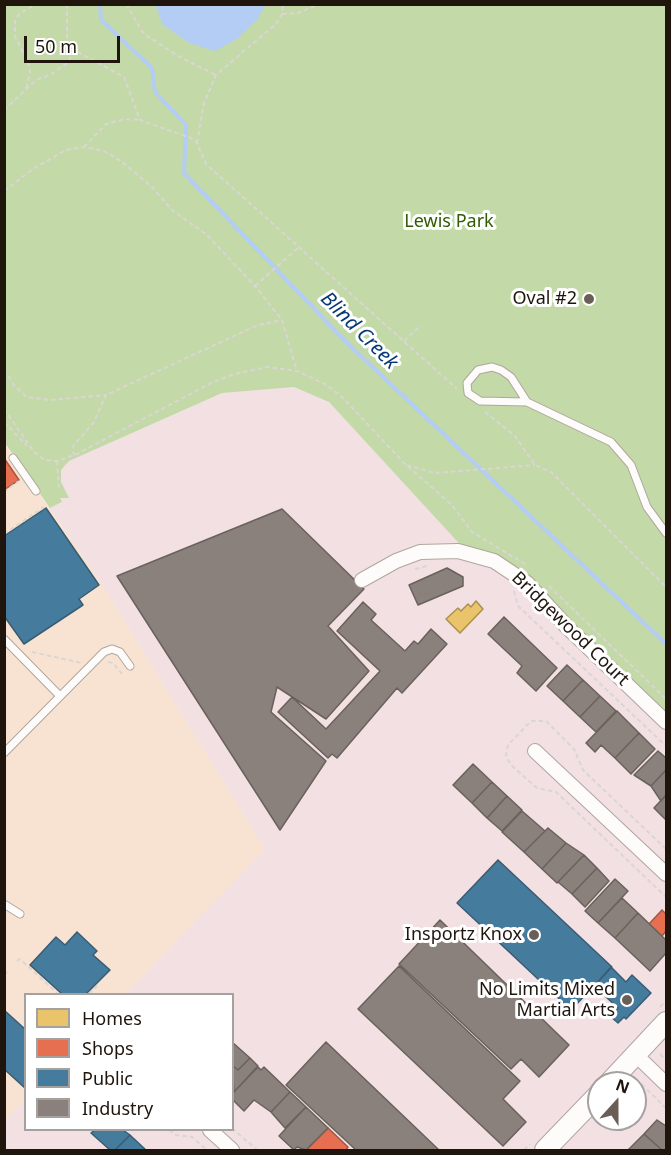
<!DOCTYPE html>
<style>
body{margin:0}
#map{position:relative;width:671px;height:1155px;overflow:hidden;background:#f4e8de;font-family:"Noto Sans",sans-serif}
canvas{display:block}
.frame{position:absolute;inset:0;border:6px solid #1f150d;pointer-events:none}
.legend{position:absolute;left:24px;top:993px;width:210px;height:138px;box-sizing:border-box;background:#fff;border:2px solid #a5a19e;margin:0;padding:8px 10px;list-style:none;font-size:18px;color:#1f150d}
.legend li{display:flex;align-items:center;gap:12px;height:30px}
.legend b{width:30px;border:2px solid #a5a19e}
.north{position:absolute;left:587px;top:1071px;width:60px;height:60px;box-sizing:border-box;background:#fff;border:2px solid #a5a19e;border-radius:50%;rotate:21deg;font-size:16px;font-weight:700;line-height:24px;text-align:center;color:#1f150d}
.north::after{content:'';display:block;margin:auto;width:21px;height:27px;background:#6a5f56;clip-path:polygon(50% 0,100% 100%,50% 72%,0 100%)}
.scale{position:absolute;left:24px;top:36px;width:96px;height:27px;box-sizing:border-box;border:3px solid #1f150d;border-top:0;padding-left:8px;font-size:18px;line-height:21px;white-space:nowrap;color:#1f150d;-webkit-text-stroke:4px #fff;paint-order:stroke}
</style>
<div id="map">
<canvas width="671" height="1155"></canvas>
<div class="frame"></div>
<ul class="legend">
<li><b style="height:16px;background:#e9c46a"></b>Homes</li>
<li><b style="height:16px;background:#e76f51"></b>Shops</li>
<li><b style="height:16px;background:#457b9d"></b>Public</li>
<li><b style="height:16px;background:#8a817c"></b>Industry</li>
</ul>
<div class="north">N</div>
<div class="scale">50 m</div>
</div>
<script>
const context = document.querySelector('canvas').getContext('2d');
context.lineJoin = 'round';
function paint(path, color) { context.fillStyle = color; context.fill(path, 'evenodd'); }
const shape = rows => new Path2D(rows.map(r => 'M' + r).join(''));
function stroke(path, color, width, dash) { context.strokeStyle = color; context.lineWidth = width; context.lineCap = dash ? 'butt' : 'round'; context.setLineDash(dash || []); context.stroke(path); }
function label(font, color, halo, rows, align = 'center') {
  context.font = font + ' "Noto Sans",sans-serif'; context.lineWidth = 6; context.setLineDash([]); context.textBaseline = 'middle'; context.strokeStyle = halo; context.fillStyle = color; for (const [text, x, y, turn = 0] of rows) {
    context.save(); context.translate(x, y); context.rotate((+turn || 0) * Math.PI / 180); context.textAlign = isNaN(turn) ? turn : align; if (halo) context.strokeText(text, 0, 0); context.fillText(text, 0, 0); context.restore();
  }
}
paint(shape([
 [4,443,100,581,265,849,126,994,26,994,25,1101,5,1123]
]), '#f8e3d2');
paint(shape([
 [294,387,329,402,467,552,502,566,666,722,666,1150,5,1150,4,1123,25,1101,26,1130,232,1130,232,994,126,994,265,849,100,581,50,508,62,503,59,498,61,470,69,461,222,393],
 [599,1083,635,1083,635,1119,599,1119]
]), '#f2e0e3');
paint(shape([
 [4,5,666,5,666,722,534,590,467,552,329,402,294,387,222,393,69,461,61,470,61,482,69,498,60,498,62,502,50,508,5,443]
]), '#c3d9a8');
paint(shape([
 [156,5,156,4,265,5,258,19,237,39,215,51,189,43,162,24]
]), '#b4cdf4');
const homes = shape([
 [476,601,483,609,460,633,446,619,458,608,461,611,468,604,471,607,476,601]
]);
paint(homes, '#e9c46a');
stroke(homes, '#ac904e', 1.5);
const shops = shape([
 [4,458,19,480,4,490,4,458],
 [662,910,666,914,666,931,662,936,649,924,662,910],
 [328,1128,348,1147,346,1150,306,1150,328,1128]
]);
paint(shops, '#e76f51');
stroke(shops, '#ab543d', 1.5);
const public = shape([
 [46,508,99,585,79,599,83,605,24,644,4,616,4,536,46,508],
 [498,860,612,967,571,1010,457,903,498,860],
 [77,932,97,951,93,955,110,970,86,994,62,994,30,965,56,937,65,945,77,932],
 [611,967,626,982,632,975,651,993,626,1019,624,1017,618,1023,610,1016,618,1008,594,986,611,967],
 [4,1010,26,1030,26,1089,4,1069,4,1010],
 [95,1130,123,1130,130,1135,115,1150,110,1150,91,1133,95,1130],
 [130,1135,132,1137,146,1150,115,1150,130,1135]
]);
paint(public, '#457b9d');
stroke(public, '#3a5c72', 1.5);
const industry = shape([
 [282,509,364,589,328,626,369,671,326,719,277,687,271,712,326,761,280,830,117,576,282,509],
 [447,568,463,577,463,586,418,605,409,585,447,568],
 [363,602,376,614,371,620,405,651,414,641,418,644,431,629,447,644,402,693,397,688,337,758,332,754,328,758,278,712,292,697,326,729,380,671,337,631,363,602],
 [504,617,557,668,536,691,517,673,522,666,488,634,504,617],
 [567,665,583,680,563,701,547,686,567,665],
 [583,680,600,696,580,717,563,701,583,680],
 [600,696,616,711,596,732,580,717,600,696],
 [617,711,639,733,615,758,601,745,595,752,586,743,617,711],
 [639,733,655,749,631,774,615,758,639,733],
 [658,751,666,758,666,770,651,786,634,775,658,751],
 [473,764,492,782,472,803,453,785,473,764],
 [666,770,666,795,661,801,651,786,666,770],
 [492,782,507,796,487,818,472,803,492,782],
 [666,795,666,820,654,808,666,795],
 [507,796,522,810,502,831,487,818,507,796],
 [522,811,545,831,524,852,502,832,522,811],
 [548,828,566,843,542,869,524,852,548,828],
 [566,843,584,855,557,883,542,869,566,843],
 [584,855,597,868,572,894,558,882,584,855],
 [597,868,609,881,585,907,572,894,597,868],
 [615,879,628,891,598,923,585,911,615,879],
 [622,898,638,913,615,938,598,923,622,898],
 [638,913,666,940,666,953,650,971,615,938,638,913],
 [440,920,569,1045,539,1077,521,1059,511,1069,399,964,440,920],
 [399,966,520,1081,503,1099,526,1122,503,1146,358,1009,399,966],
 [232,1042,250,1058,238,1070,232,1065,232,1042],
 [326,1042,439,1150,356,1150,286,1085,326,1042],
 [250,1058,258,1066,234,1092,232,1065,238,1070,250,1058],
 [258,1067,261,1070,264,1067,290,1092,271,1112,254,1100,244,1111,232,1099,232,1094,258,1067],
 [290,1092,306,1107,285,1128,271,1112,290,1092],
 [306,1107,328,1128,306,1150,297,1147,294,1150,279,1136,306,1107],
 [657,1120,666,1126,666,1150,662,1150,644,1134,657,1120],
 [644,1134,662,1150,628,1150,644,1134]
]);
paint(industry, '#8a817c');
stroke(industry, '#6a615b', 1.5);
stroke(shape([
 [100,4,101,20,152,68,155,92,186,125,184,173,346,342,666,644]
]), '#b4cdf4', 4);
const lane = shape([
 [527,402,511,377,501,370,492,367,478,370,467,383,468,393,480,401,527,402,611,442,631,465,647,507,666,533],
 [13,458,36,491],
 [4,639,59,695],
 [4,753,104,652,112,649,120,652,130,666],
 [4,904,20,914]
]);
const street = shape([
 [362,580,396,561,420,552,458,551,494,561,527,583,567,627,666,722],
 [535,751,666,874],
 [636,1055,666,1084],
 [210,1130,232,1150]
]);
const secondary = shape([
 [609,1083,666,1022],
 [545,1150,599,1094]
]);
stroke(lane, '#b0a69e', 9);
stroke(street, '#b0a69e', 16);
stroke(secondary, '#b0a69e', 22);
stroke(shape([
 [67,4,67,39,72,49,124,77,140,120,191,138,197,143,206,164,457,389],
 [126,4,144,34,178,56,216,75],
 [282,14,298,13,319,4],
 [26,88,30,73,29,65,15,36,15,21,19,14,36,4],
 [4,110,36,80,50,75,69,62,72,49],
 [197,143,204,103,216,75,276,24,282,14,283,4],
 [84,147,106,124,124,119,140,120],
 [4,191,33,169,66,150,84,147,104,151,121,161,153,188,172,210,207,235,255,286,282,320,297,371],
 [255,286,299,247],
 [404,341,421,325],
 [4,370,14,385,27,397,50,400,106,395],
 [4,409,34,452,45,460,57,461,75,455,211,383,234,374,268,367,297,371,327,385,342,397,405,464,452,505,472,532,525,564],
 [485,412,515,436,535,465,551,472,666,587],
 [4,422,27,446],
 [75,455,72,450,74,445,94,422,106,395,258,325,282,320],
 [57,461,59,489],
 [407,465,435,473,535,465],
 [4,492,19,481],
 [4,534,44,507],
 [415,569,427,566],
 [549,586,666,699],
 [514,591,518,606,666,746],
 [32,652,82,663],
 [108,662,113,663,122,674],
 [666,849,583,770,574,749,546,721,531,721,508,745,506,755,510,764,537,788,556,792,666,897],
 [17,961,20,959,58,994],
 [4,975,8,971],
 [89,994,99,984],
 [660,1007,666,1001],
 [660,1054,666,1060],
 [636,1079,666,1108],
 [232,1128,257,1150],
 [169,1130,176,1135,192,1137,207,1150],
 [524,1150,530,1144]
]), '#dad6d3', 2, [4.5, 3]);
stroke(lane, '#fdfcfa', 7);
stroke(street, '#fdfcfa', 14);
stroke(secondary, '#fdfcfa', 20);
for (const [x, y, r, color] of [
 [589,299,6,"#6a5f56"],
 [534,935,6,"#6a5f56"],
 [627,1000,6,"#6a5f56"]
]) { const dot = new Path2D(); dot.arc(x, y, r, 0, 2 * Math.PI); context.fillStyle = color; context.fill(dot); stroke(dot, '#fff', 2); }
label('18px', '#315c03', '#fff', [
 ["Lewis Park",449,222]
]);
label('18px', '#1f150d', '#fff', [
 ["Oval #2",577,299],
 ["Insportz Knox",522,935],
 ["No Limits Mixed",615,990],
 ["Martial Arts",615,1011]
], 'right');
label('18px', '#1f150d', '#fff', [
 ["Bridgewood Court",570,629,44]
]);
label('italic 20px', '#063777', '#fff', [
 ["Blind Creek",359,331,45]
]);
</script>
